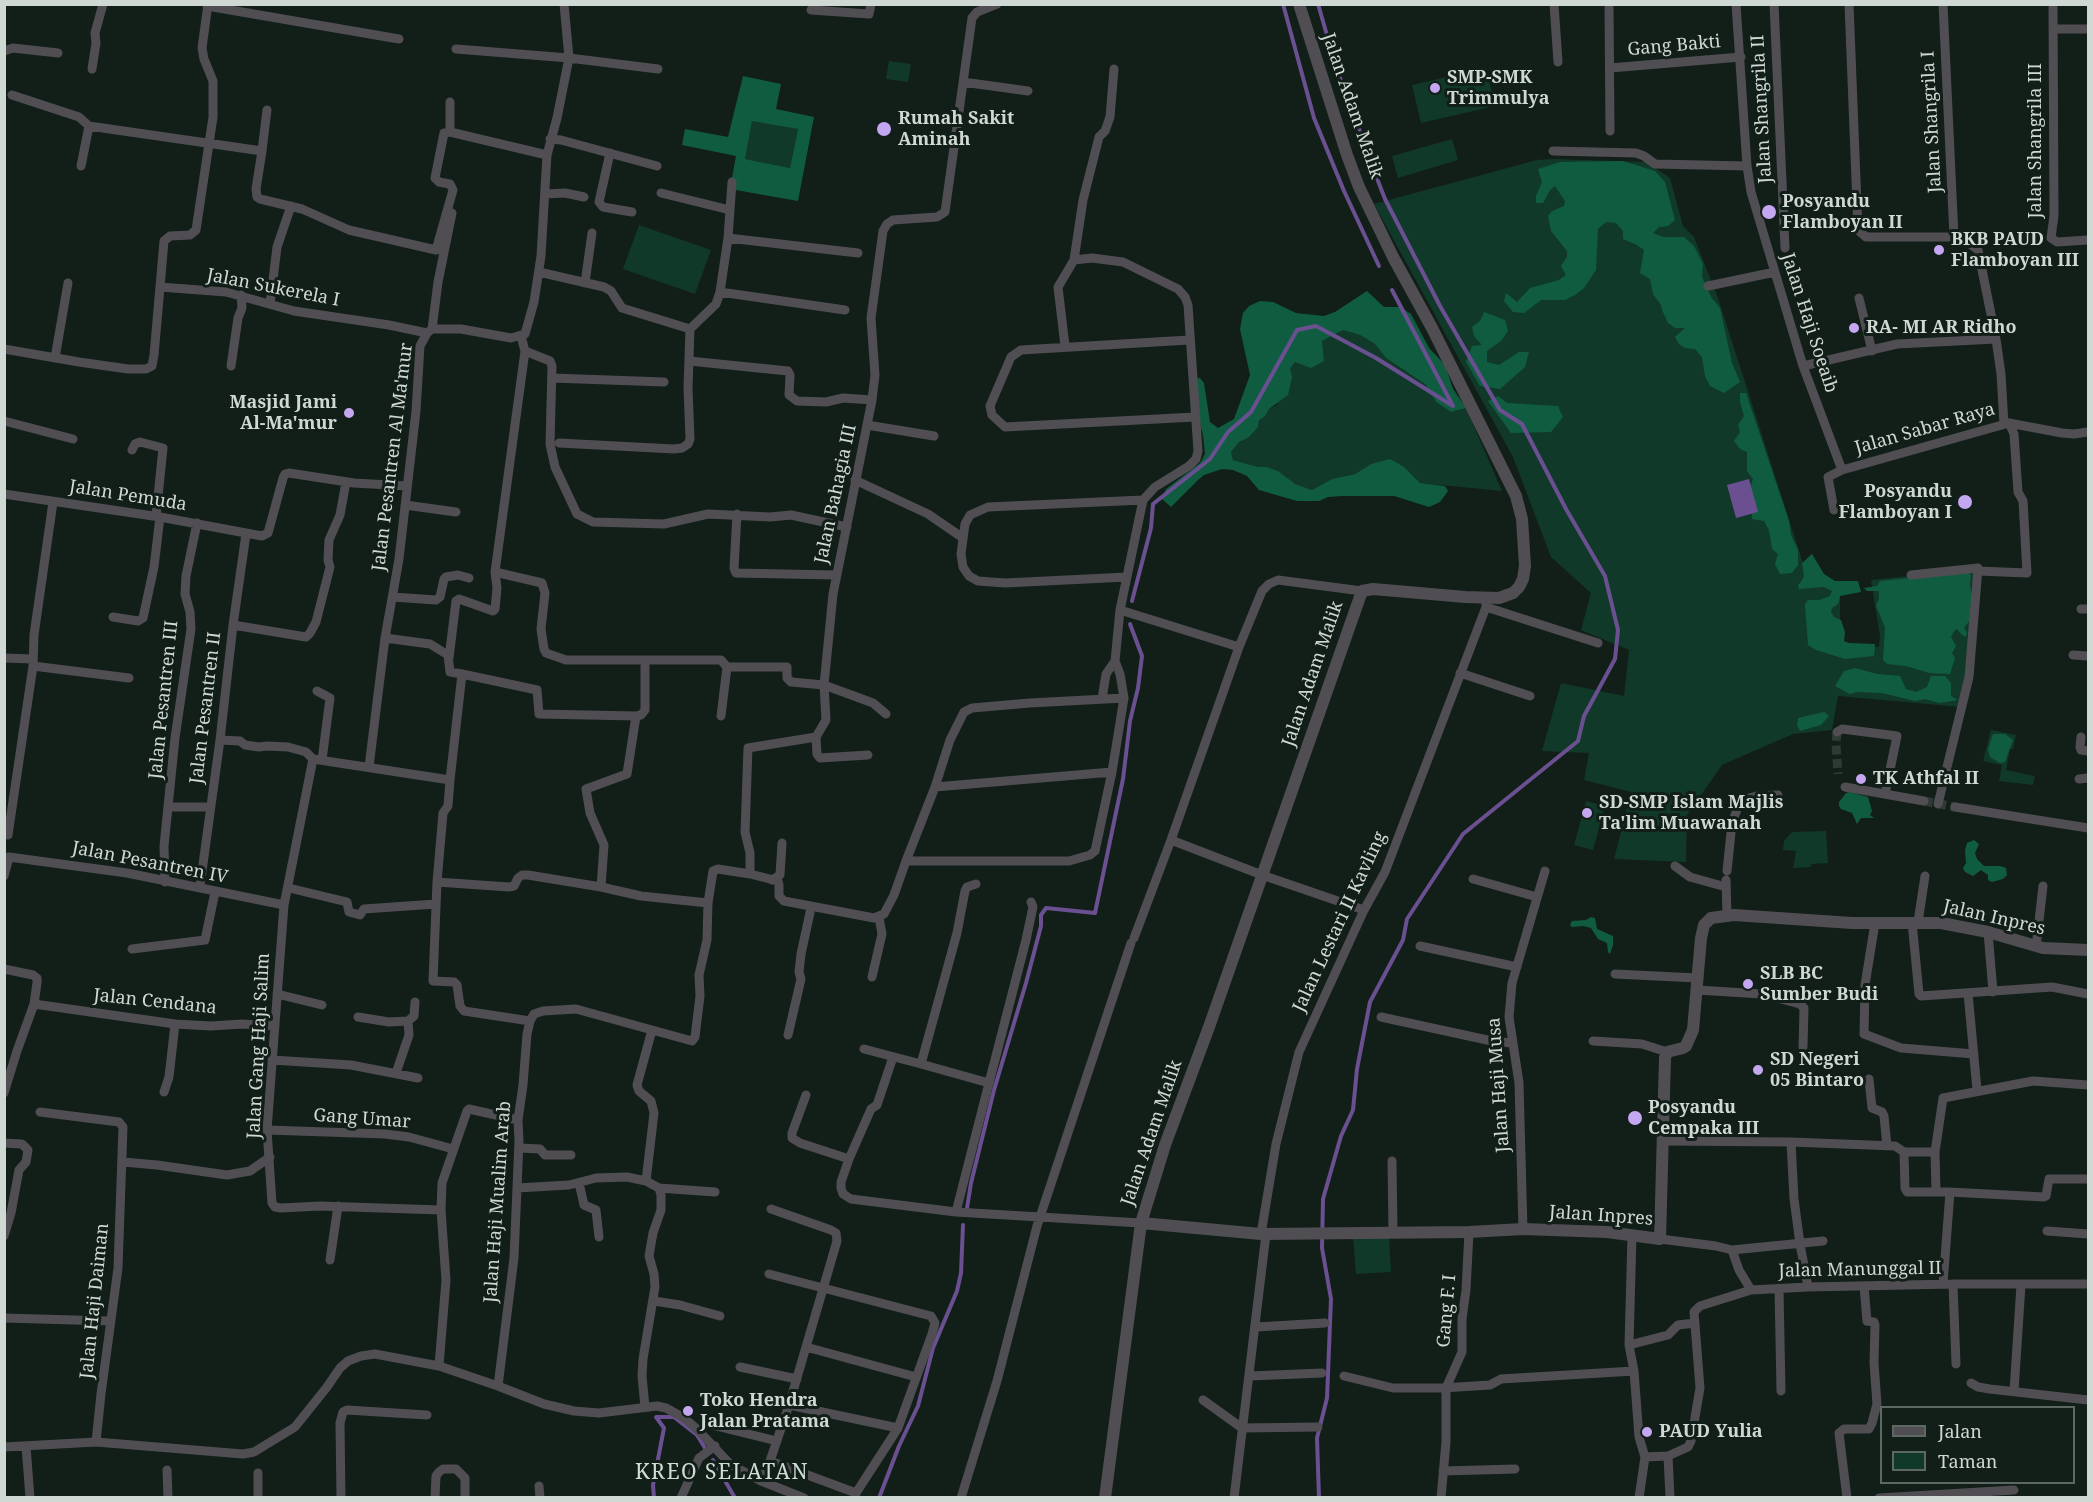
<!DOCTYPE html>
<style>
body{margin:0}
#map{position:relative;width:2093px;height:1502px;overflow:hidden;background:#121e18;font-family:"Noto Serif",serif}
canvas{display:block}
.frame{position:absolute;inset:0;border:6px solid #d0d8d4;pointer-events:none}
.legend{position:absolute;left:1880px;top:1406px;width:195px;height:78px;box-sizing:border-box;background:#121e18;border:2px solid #5e6863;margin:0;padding:8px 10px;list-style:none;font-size:18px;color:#d0d8d4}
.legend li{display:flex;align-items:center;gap:12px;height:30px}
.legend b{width:30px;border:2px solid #5e6863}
</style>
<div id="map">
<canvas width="2093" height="1502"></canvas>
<div class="frame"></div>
<ul class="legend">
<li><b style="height:8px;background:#504e53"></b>Jalan</li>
<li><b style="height:16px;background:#113929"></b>Taman</li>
</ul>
</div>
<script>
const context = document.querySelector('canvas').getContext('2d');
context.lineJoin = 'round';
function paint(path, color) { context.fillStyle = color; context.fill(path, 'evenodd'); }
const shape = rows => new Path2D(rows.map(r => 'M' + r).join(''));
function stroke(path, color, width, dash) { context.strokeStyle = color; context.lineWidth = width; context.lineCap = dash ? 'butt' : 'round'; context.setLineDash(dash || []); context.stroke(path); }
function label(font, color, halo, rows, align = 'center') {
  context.font = font + ' "Noto Serif",serif'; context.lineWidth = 6; context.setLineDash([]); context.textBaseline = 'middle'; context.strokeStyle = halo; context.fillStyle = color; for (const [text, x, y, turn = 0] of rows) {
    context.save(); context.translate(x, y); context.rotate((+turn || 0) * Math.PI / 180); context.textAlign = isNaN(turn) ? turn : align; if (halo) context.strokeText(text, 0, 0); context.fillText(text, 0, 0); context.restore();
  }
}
paint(shape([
 [889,61,911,64,908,82,886,79],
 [1486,68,1495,106,1421,123,1412,85],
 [752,120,798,129,790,168,745,159],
 [1452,139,1458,160,1398,178,1392,156],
 [1554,159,1646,162,1670,178,1683,226,1694,237,1718,298,1809,582,1840,584,1840,645,1879,647,1880,636,1871,580,1977,569,1969,665,1961,707,1838,696,1832,730,1793,734,1722,765,1687,815,1686,862,1614,859,1631,792,1584,780,1589,753,1542,751,1561,683,1624,696,1629,650,1581,630,1591,593,1551,557,1513,457,1374,204,1537,160],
 [639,225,711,250,695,294,623,269],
 [1343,330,1360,335,1375,344,1386,358,1425,384,1436,402,1451,412,1466,408,1502,491,1420,483,1404,467,1371,464,1355,474,1332,479,1312,490,1295,485,1278,471,1267,467,1258,467,1233,460,1231,452,1239,442,1248,438,1269,409,1277,405,1290,369,1296,361,1305,366,1323,361,1322,341],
 [1991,730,2016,735,2013,749,2010,749,2006,770,2035,776,2033,785,1999,781,2002,765,1983,761],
 [1586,801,1605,806,1593,850,1574,845],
 [1826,831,1828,863,1811,864,1811,867,1793,868,1796,851,1783,850,1784,841,1792,832],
 [1389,1234,1391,1272,1356,1274,1353,1236]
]), '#113929');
paint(shape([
 [743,76,781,84,776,109,814,117,798,201,730,189,736,156,682,145,685,129,728,137],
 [752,121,798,129,790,168,745,159],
 [1623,161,1655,171,1665,182,1675,220,1668,226,1659,227,1653,233,1663,237,1684,237,1694,246,1703,264,1702,277,1711,297,1720,308,1732,363,1740,382,1724,393,1710,386,1705,376,1702,357,1695,349,1685,348,1679,344,1675,337,1685,328,1675,328,1668,323,1662,310,1661,305,1653,294,1650,279,1640,273,1644,250,1637,245,1623,239,1623,231,1616,223,1606,222,1598,229,1596,270,1584,288,1575,295,1565,300,1541,300,1524,313,1513,312,1504,301,1506,293,1517,302,1530,288,1559,280,1566,275,1561,266,1567,257,1567,251,1551,231,1548,216,1552,211,1564,206,1565,201,1555,186,1550,190,1543,203,1536,203,1536,196,1542,182,1538,169,1560,162],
 [1367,291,1384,307,1400,307,1411,314,1429,348,1445,365,1453,389,1466,408,1451,412,1436,402,1425,384,1386,358,1375,344,1360,335,1343,330,1322,341,1324,361,1311,368,1295,362,1290,369,1292,377,1288,395,1269,409,1265,416,1259,421,1258,427,1248,438,1239,442,1231,452,1233,460,1258,467,1267,467,1278,471,1295,484,1312,490,1332,479,1355,474,1371,464,1390,459,1404,467,1420,483,1445,486,1448,491,1440,502,1429,507,1394,496,1342,496,1328,497,1319,501,1297,501,1259,490,1247,476,1233,470,1222,469,1204,475,1198,480,1171,507,1162,499,1166,489,1200,463,1205,454,1203,435,1199,420,1196,379,1200,378,1204,383,1210,422,1218,428,1234,419,1250,375,1240,329,1243,313,1249,306,1260,301,1273,302,1296,313,1324,316,1335,312],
 [1484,312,1505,320,1508,331,1501,341,1487,351,1487,362,1499,365,1519,352,1529,352,1525,367,1500,389,1480,386,1466,362,1472,346,1482,345,1474,336,1472,327,1480,321],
 [1740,393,1746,393,1789,521,1791,535,1798,550,1798,565,1792,573,1780,574,1775,564,1778,554,1772,549,1769,530,1764,521,1752,519,1752,507,1749,491,1753,479,1747,471,1747,452,1740,449,1734,441,1740,432,1738,425,1744,416,1740,402],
 [1498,396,1507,403,1558,406,1563,417,1551,432,1511,433,1488,401],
 [1812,554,1824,574,1835,581,1858,581,1861,592,1840,596,1838,604,1832,608,1831,612,1834,617,1841,620,1845,632,1844,641,1849,643,1875,644,1874,656,1845,659,1816,650,1808,645,1805,604,1808,600,1819,600,1830,596,1832,591,1824,587,1799,589,1798,585,1801,582,1804,576,1802,563],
 [1967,572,1971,575,1970,585,1972,596,1970,620,1964,628,1967,632,1966,637,1962,635,1957,629,1954,631,1951,637,1956,646,1952,653,1955,658,1950,674,1929,673,1906,666,1887,664,1883,660,1885,627,1876,606,1879,598,1879,591,1867,591,1864,588,1877,586,1880,581],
 [1855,668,1877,674,1900,676,1906,689,1916,692,1927,687,1931,676,1945,676,1951,683,1951,696,1958,700,1939,703,1925,699,1915,701,1882,693,1857,692,1850,694,1835,686,1844,671],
 [1824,712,1829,716,1821,725,1800,731,1797,725,1798,718],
 [1993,734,2005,734,2013,740,2005,762,2000,763,1990,757,1988,749],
 [1849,792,1868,797,1872,811,1870,815,1874,818,1861,818,1857,824,1852,813,1841,809,1839,806,1839,802,1846,793],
 [1974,840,1979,844,1975,853,1977,859,1984,866,2000,866,2006,868,2007,875,2003,879,1992,882,1988,880,1988,875,1981,870,1973,876,1965,872,1963,868,1966,863,1965,850,1967,843],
 [1591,917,1595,918,1597,929,1613,936,1613,945,1610,954,1608,952,1607,943,1598,939,1591,928,1583,926,1572,927,1570,925,1572,921,1586,920]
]), '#105c41');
paint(shape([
 [1749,479,1758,512,1736,518,1727,485]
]), '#6b5091');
stroke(shape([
 [1283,4,1314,118,1344,191,1379,266],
 [1318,4,1337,70,1365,145],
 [1132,601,1151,528,1153,504,1210,459,1228,432,1251,412,1297,330,1316,326,1376,358,1453,406,1392,290],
 [967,1208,971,1183,994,1090,1026,983,1041,926,1041,915,1046,908,1095,913,1123,779,1130,721,1138,688,1142,656,1130,624],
 [713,1460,735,1498],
 [654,1498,653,1485,664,1428,656,1417,674,1417,697,1435,705,1448],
 [879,1498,899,1446,918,1406,933,1348,957,1291,961,1273,963,1225],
 [1319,1498,1317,1438,1327,1398,1331,1299,1322,1248,1323,1199,1341,1136,1353,1110,1357,1069,1370,1002,1403,940,1407,919,1463,834,1578,741,1584,716,1615,659,1618,630,1605,576,1566,509,1522,424,1500,410,1440,306,1385,199,1371,163]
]), '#6b5091', 4);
stroke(shape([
 [1837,732,1836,744,1838,774],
 [1924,801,1955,807]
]), '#2e3a34', 9, [9, 4.5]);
stroke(shape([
 [1554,4,1558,62],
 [1609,4,1610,131],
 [1736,4,1747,166,1751,192,1803,366,1842,470],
 [1774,4,1785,248],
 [1849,4,1858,230,1866,237,1954,237,1966,241,1978,250,1996,339,2001,374,2004,424],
 [1943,4,1954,237],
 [2053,4,2054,216,2051,238,2057,242,2088,240],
 [207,6,399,39],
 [811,10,869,14,871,4],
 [2053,29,2088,29],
 [456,49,569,58,658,69],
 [4,51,13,48,58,53],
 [1610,68,1741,57],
 [92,69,96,43,95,33,103,4],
 [963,82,1028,91],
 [12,95,79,117,89,126,262,151,256,189,257,197,260,199,302,209,349,230,436,250,453,190,450,184,439,182,435,178,444,133,450,132,547,155],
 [450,132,450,102],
 [550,139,561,140,657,166],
 [262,151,267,110],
 [1553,151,1636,153,1644,156,1655,164,1747,166],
 [610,153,599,202,603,207,632,212],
 [81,166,89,126],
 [661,193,730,210],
 [545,194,565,193,584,197],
 [728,238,858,253],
 [1074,260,1083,200,1099,137,1105,131,1110,117,1114,69],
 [539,272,604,287,611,291,622,308,690,329,716,304,720,292,728,238,732,182],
 [585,283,592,233],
 [1708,286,1775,272],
 [160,287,164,241,170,236,190,235,196,230,213,117,213,81,204,59,202,48,208,4],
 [720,292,845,310],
 [1859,298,1872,351],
 [270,304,277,247,291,206],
 [432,329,438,282,452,213],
 [1189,340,1021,350,1011,357,990,406,992,415,1005,427,1195,417],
 [1065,346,1058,287,1074,260,1092,258,1123,262,1178,289,1185,297,1188,305,1198,451,1196,459,1189,466,1155,487,1143,500,1120,610,1115,661,1106,674,1102,699],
 [4,349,79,362,128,369,146,369,152,366,154,355,160,287,226,292,294,311,389,325,427,333],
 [525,351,550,361,552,366,550,444,555,467,577,514,593,522,664,524,708,514,770,517,791,515,847,527],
 [55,358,68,283],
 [689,361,788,371,790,375,789,395,797,401,826,402,843,398,872,400],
 [231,366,238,318,242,308,241,295],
 [1803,366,1897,344,1996,339],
 [552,378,664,382],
 [4,421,73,439],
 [867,425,934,436],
 [559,443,674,449,682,448,688,444,690,439,688,388,690,329],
 [132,450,135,444,140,442,163,448,156,516],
 [855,480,928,514,963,538],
 [4,494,160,517,262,536,268,533,283,478,285,474,289,473,354,483,407,486],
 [405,505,456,512],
 [1834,510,1828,477,1842,470,2009,423,2062,433,2074,434,2088,432],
 [737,514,734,568,736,573,836,575],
 [1978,571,2027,573,2023,501,2018,492,2014,434,2009,423],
 [495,572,542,583,545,593,541,629,544,649,546,653,566,660,721,660,727,667,787,667,787,678,791,682,824,685,873,703,886,714],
 [1911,575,1978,568,1969,677,1938,804],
 [1127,577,1005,583,978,581,969,576,963,567,961,554,965,524,970,515,988,507,1143,500],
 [393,597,436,600,440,597,444,579,446,577,458,575,469,578],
 [1486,607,1598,643],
 [2081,609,2088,609],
 [1120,610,1239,647],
 [113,617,138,621,143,618,154,567,160,517],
 [233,625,306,637,310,633,316,622,330,567,328,560,329,540,340,515,346,482],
 [2073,655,2088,656],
 [4,658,33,659],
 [449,658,456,601,459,599,493,611,495,609,497,588,495,572,525,351,521,336],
 [1115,661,1120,674,1124,698,1112,772,1095,851,1090,855,1069,861,906,861,935,787,950,740,964,712,972,708,1030,703,1124,698],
 [33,666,129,678],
 [1460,673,1530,696],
 [462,674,537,690,539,714,636,716,641,715,645,710,645,660],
 [317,691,330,698,322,760],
 [636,716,627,774,586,789,590,813,604,845,601,887,641,896,708,903],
 [721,716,727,667],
 [1837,732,1842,729,1897,736,1885,794],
 [816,737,826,720,824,685,833,594,872,400,875,375,871,318,883,231,887,224,893,220,937,217,945,212,972,18,977,12,997,4],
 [2081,737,2080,747,2081,750,2088,751],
 [220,740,240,741,245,745,259,747,267,746,288,747,306,752,313,759,450,780,462,674,450,672,448,655,430,644,385,638],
 [313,759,284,905,267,1130,272,1203,275,1207,281,1208,320,1206,441,1210],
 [369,767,385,638,399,559,416,411,420,346,427,333,432,329,461,329,511,338,525,334,534,302,541,256,547,155,557,118,569,58,564,4],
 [2079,779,2088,778],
 [450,780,448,806,443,813,437,882,433,981,454,982,457,985,460,1006,464,1011,530,1021],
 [935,787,1112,772],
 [1845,787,1924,801],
 [169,807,209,807],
 [1955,807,2088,828],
 [8,835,33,666,34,635,53,502],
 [1171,840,1262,875,1364,910],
 [1675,866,1690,877,1726,887],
 [1727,871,1732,823,1738,807,1749,798,1757,796,1778,795],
 [750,874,750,853,745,832,748,748,816,737,817,754,820,758,868,755],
 [4,876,9,857,127,873,284,905],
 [1473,879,1537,897],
 [772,880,780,875,782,843],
 [1726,880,1727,915],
 [165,882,164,846,175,738,191,629,190,612,185,594,186,576,197,523],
 [437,882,509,887,514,886,518,878,522,875,528,875,601,887],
 [200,886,220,740,233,625,246,534],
 [289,888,347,902,349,912,360,915,364,909,436,904],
 [1912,922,1919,994,1921,996,2052,987,2088,994],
 [1918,922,1925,876],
 [1875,923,1865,985,1864,1034,1901,1048,1974,1054],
 [1988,932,1993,992],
 [1134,938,1171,840,1239,647,1262,591,1269,584,1278,580,1362,591],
 [1420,946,1517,967],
 [2036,947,2043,886],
 [132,949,205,940,215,892],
 [4,969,33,975,37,978,37,983,34,1004,17,1051,4,1093],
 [1615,974,1697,978],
 [872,977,882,934,879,917],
 [1697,990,1762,994,1800,1004,1804,1008,1803,1047],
 [1968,993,1977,1090],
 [277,994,322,1005],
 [34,1004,175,1024,211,1026,242,1024,274,1026],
 [358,1017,389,1022,408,1021,414,1016,415,1002],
 [1381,1017,1492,1041,1511,1043],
 [788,1035,801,979,799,972,801,954,811,908],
 [1593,1041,1642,1044,1667,1052],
 [864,1049,921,1064],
 [272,1060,351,1065,418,1078],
 [396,1073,409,1035,408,1021],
 [1869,1079,1872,1108,1882,1112,1884,1116,1887,1146],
 [989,1083,1026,940,1033,907,1031,902],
 [164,1092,169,1077,175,1024],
 [806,1095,792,1133,792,1138,800,1143,849,1159,841,1182,841,1188,843,1194,851,1199,956,1212,1141,1223],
 [40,1112,119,1122,123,1127,118,1268,101,1394,96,1442],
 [267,1130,385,1134,409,1137,453,1149],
 [1663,1141,1791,1142,1895,1146,1904,1152,1905,1188,1907,1192,1950,1192,2044,1197,2046,1196,2049,1179,2088,1179],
 [1791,1142,1794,1199,1800,1244,1808,1287],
 [4,1143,22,1144,28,1150,26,1162,19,1170,11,1213,4,1236],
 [519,1148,540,1149,545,1155,571,1155],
 [1904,1152,1935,1152],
 [849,1159,871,1109,877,1105,893,1057],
 [1392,1161,1393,1231],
 [123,1162,157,1165,227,1175,250,1171,270,1157],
 [646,1181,654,1113,651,1101,639,1091,637,1085,652,1030],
 [579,1183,584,1205,596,1210,599,1237],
 [517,1188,569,1185,596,1178,627,1177,646,1181,659,1188,661,1195,661,1210,653,1233,649,1256,654,1274,655,1287,643,1359,642,1376,645,1407],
 [659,1188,715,1192],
 [1936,1191,1935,1152,1943,1098,2033,1081,2088,1085],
 [956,1212,989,1083,921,1064,957,933,965,891,967,887,976,884],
 [1523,1229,1519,1083,1509,1017,1512,983,1545,871],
 [2047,1231,2088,1234],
 [1261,1234,1276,1144,1299,1052,1364,910,1385,872,1486,607,1486,598],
 [1632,1235,1629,1345,1634,1371,1639,1437,1645,1457,1639,1498],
 [1660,1239,1716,1246,1732,1250,1739,1270,1751,1290,1808,1287,1953,1284,2088,1284],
 [1732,1250,1823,1241],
 [330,1260,338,1206],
 [769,1274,931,1316,935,1323,932,1334,898,1428,856,1493,855,1498],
 [1943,1284,1950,1192],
 [1953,1284,1956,1364],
 [1779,1288,1781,1391],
 [654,1301,680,1305,720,1316],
 [4,1318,110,1321],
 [1256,1327,1325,1323],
 [1629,1345,1668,1335,1678,1325,1695,1323],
 [806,1347,916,1377],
 [439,1366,446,1280,441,1210,442,1183,467,1111,469,1109,518,1120],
 [740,1367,797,1379],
 [1250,1376,1322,1373],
 [1344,1376,1393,1388,1442,1388,1490,1385,1501,1379,1634,1371],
 [1971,1383,1978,1387,1990,1389,2088,1400],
 [498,1386,514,1258,519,1141,518,1120,523,1085,527,1034,530,1021,534,1014,543,1011,576,1009,692,1041,695,1037,700,996,699,975,707,940,708,903,713,871,718,869,750,874,778,881,779,885,779,896,784,901,874,918,884,914,894,895,906,861],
 [2014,1391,2021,1285],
 [1203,1400,1242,1428,1318,1427],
 [789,1405,898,1428],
 [712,1425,777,1441],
 [26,1446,30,1498],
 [4,1447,96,1442,243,1454,254,1452,295,1427,327,1387,340,1368,348,1361,361,1356,375,1354,439,1366,498,1386,544,1404,574,1411,599,1413,657,1406,666,1408,684,1418,698,1430,730,1464,761,1481,804,1498],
 [1668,1456,1670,1498],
 [1645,1457,1668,1456,1688,1447,1691,1441,1700,1388,1694,1312,1700,1306,1751,1290],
 [770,1461,856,1493],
 [167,1470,168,1498],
 [1443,1471,1515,1469],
 [761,1481,770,1461,789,1405,837,1241,836,1233,831,1230,771,1209],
 [539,1486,540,1498],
 [258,1498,258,1473],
 [341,1498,340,1423,343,1412,347,1410,427,1415],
 [435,1498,436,1476,439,1472,443,1469,456,1469,465,1478,465,1498],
 [681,1498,699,1458,715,1446],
 [961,1498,997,1381,1037,1226,1131,943],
 [1234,1498,1266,1234],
 [1441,1498,1446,1442,1446,1388,1462,1352,1462,1319,1466,1290,1469,1232],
 [1847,1498,1839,1433,1844,1429,1869,1429,1872,1423,1877,1404,1874,1363,1875,1325,1874,1322,1867,1321,1864,1286],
 [1879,1498,2014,1490]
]), '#504e53', 9);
stroke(shape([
 [1141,1223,1261,1234,1469,1232,1523,1229,1607,1232,1660,1239,1665,1058,1667,1052,1683,1048,1686,1046,1693,1030,1701,938,1704,925,1711,918,1734,915,1852,923,1941,923,1988,932,2043,948,2088,950],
 [1105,1498,1141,1223,1165,1145,1209,1027,1362,591,1373,589,1465,597,1499,598,1513,593,1519,587,1523,579,1525,566,1522,519,1516,496,1432,328,1393,257,1359,187,1347,155,1299,4]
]), '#504e53', 12);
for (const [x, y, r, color] of [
 [1435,88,6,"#c4a7f1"],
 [884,129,8,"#c4a7f1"],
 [1769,212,8,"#c4a7f1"],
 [1939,250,6,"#c4a7f1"],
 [1854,328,6,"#c4a7f1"],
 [349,413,6,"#c4a7f1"],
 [1965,502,8,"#c4a7f1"],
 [1861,779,6,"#c4a7f1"],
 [1587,813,6,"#c4a7f1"],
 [1748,984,6,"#c4a7f1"],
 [1758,1070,6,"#c4a7f1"],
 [1635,1118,8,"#c4a7f1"],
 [688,1411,6,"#c4a7f1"],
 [1647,1432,6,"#c4a7f1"]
]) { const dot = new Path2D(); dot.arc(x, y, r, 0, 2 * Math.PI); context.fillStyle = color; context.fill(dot); stroke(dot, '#121e18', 2); }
label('18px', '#d0d8d4', '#121e18', [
 ["Gang Bakti",1674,46,-5],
 ["Jalan Adam Malik",1352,106,71],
 ["Jalan Shangrila II",1762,109,-93],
 ["Jalan Shangrila I",1932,122,-93],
 ["Jalan Shangrila III",2036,141,-90],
 ["Jalan Sukerela I",273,288,11],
 ["Jalan Haji Soeaib",1809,323,72],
 ["Jalan Sabar Raya",1925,429,-16],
 ["Jalan Pesantren Al Ma'mur",393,457,-83],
 ["Jalan Bahagia III",836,494,-78],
 ["Jalan Pemuda",128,496,9],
 ["Jalan Adam Malik",1313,674,-71],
 ["Jalan Pesantren III",164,700,-84],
 ["Jalan Pesantren II",206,708,-83],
 ["Jalan Pesantren IV",150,863,11],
 ["Jalan Inpres",1994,918,13],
 ["Jalan Lestari II Kavling",1340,922,-65],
 ["Jalan Cendana",155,1002,6],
 ["Jalan Gang Haji Salim",259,1046,-87],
 ["Jalan Haji Musa",1499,1085,-94],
 ["Gang Umar",362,1119,4],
 ["Jalan Adam Malik",1152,1133,-71],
 ["Jalan Haji Mualim Arab",498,1202,-86],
 ["Jalan Inpres",1601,1216,4],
 ["Jalan Manunggal II",1860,1270,-1],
 ["Jalan Haji Daiman",95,1301,-84],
 ["Gang F. I",1447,1311,-85]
]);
label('bold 18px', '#d0d8d4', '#121e18', [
 ["SMP-SMK",1447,78],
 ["Trimmulya",1447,99],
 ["Rumah Sakit",898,119],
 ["Aminah",898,140],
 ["Posyandu",1782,202],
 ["Flamboyan II",1782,223],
 ["BKB PAUD",1951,240],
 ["Flamboyan III",1951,261],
 ["RA- MI AR Ridho",1866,328],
 ["Masjid Jami",337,403,"right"],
 ["Al-Ma'mur",337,424,"right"],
 ["Posyandu",1952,492,"right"],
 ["Flamboyan I",1952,513,"right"],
 ["TK Athfal II",1873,779],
 ["SD-SMP Islam Majlis",1599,803],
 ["Ta'lim Muawanah",1599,824],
 ["SLB BC",1760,974],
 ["Sumber Budi",1760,995],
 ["SD Negeri",1770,1060],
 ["05 Bintaro",1770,1081],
 ["Posyandu",1648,1108],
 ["Cempaka III",1648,1129],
 ["Toko Hendra",700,1401],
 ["Jalan Pratama",700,1422],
 ["PAUD Yulia",1659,1432]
], 'left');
context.letterSpacing = '1.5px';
label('21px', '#ceddd5', '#121e18', [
 ["KREO SELATAN",722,1473]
]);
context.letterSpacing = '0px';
</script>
